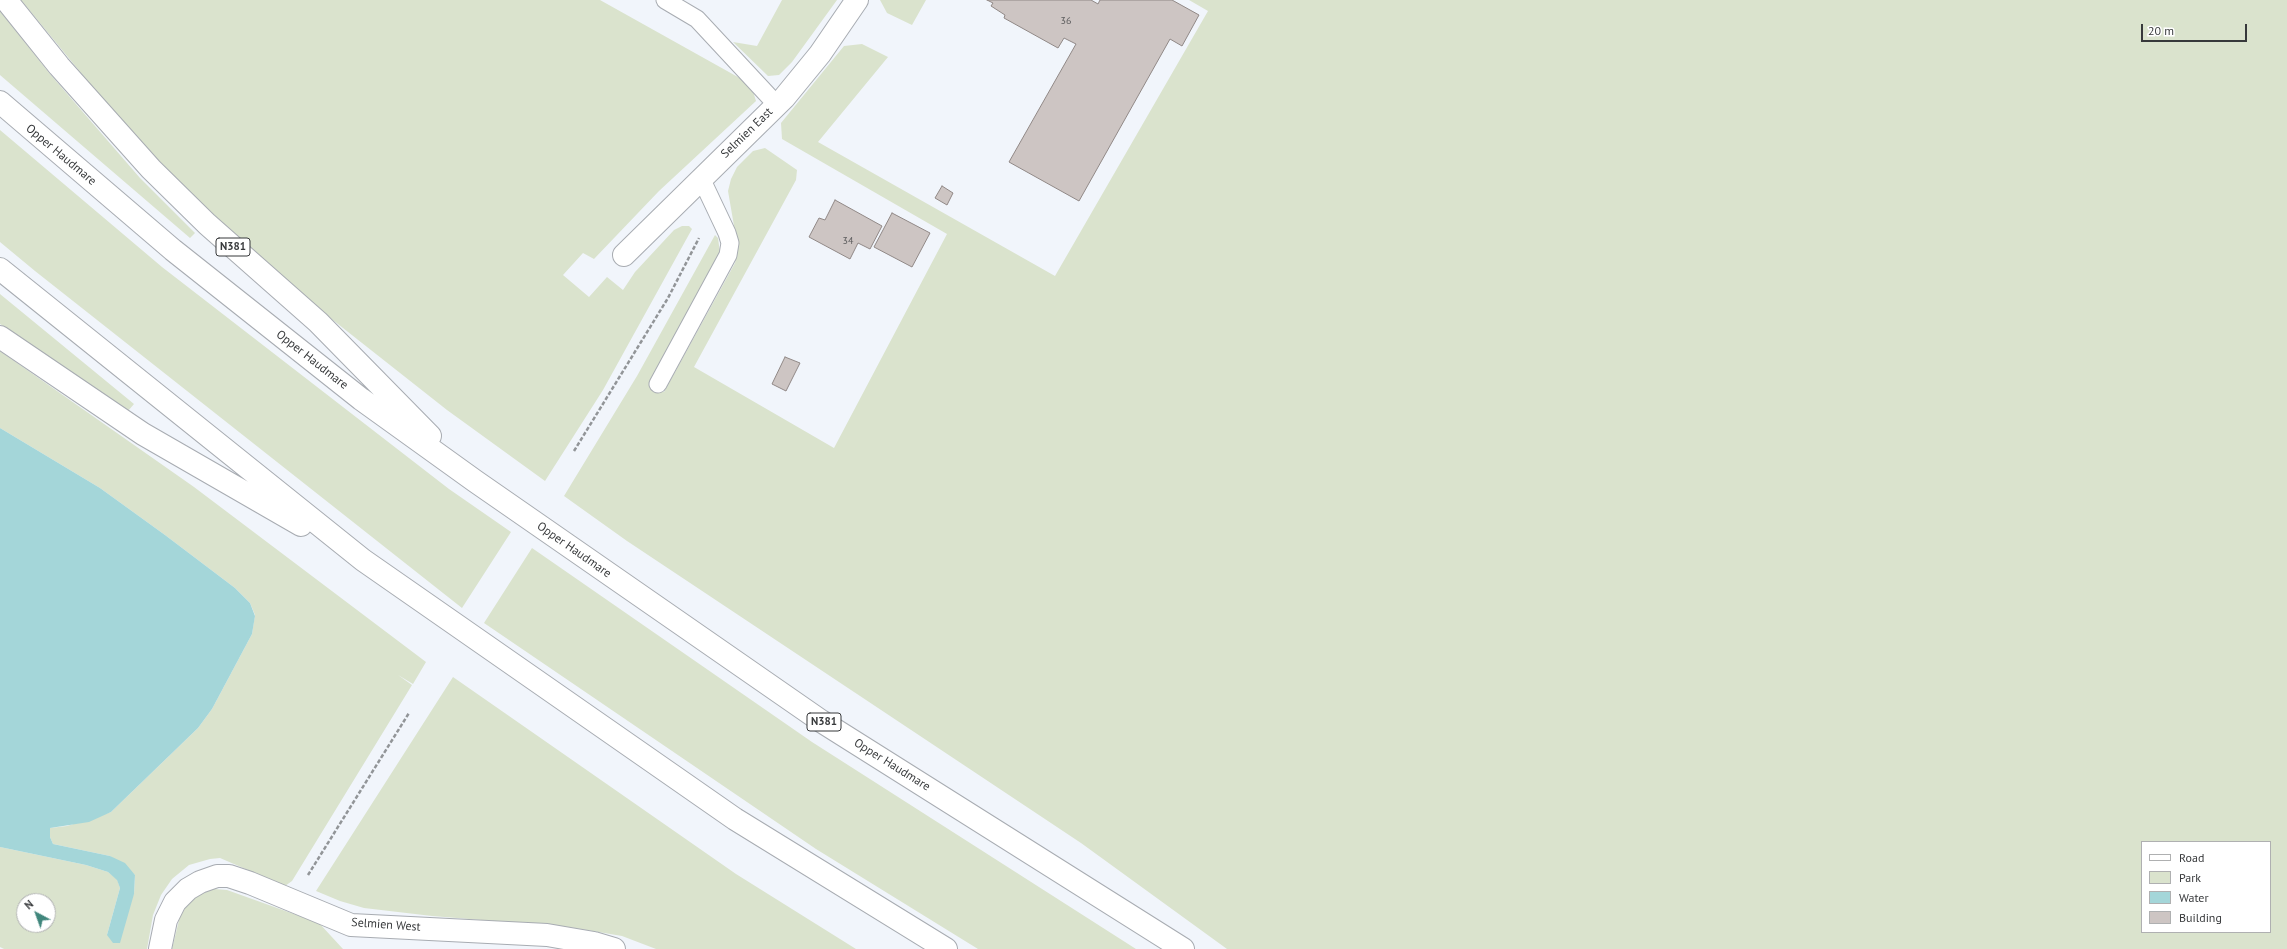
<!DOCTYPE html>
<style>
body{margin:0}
#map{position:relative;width:2287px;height:949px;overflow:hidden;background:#f1f5fb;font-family:"PT Sans",sans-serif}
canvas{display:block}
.legend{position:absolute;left:2141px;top:841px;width:130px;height:92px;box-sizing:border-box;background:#fff;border:1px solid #afb0b1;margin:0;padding:5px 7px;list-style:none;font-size:12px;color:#37393b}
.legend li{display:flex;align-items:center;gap:8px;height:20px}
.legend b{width:20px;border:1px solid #afb0b1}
.north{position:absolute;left:16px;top:893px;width:40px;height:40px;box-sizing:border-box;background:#fff;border:1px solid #afb0b1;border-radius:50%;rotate:319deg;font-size:11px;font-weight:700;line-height:16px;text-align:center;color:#37393b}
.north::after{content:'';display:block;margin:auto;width:14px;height:18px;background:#40867c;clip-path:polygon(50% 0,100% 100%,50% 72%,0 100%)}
.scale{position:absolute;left:2141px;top:24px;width:106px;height:18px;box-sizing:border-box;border:2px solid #37393b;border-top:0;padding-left:5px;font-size:12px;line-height:14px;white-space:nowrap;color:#37393b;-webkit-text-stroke:3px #fff;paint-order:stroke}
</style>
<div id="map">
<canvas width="2287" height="949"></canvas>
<ul class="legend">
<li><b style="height:5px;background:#fff"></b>Road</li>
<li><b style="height:11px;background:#dae3cd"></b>Park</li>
<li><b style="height:11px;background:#a4d6d9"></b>Water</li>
<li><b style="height:11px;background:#cdc5c3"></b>Building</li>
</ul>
<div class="north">N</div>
<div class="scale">20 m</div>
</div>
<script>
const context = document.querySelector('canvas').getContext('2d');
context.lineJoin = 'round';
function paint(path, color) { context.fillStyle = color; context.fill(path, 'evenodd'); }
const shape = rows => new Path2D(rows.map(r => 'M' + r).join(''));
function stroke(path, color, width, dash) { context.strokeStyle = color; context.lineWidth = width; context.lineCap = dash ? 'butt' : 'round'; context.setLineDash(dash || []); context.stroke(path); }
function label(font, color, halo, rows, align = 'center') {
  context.font = font + ' "PT Sans",sans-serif'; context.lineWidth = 3; context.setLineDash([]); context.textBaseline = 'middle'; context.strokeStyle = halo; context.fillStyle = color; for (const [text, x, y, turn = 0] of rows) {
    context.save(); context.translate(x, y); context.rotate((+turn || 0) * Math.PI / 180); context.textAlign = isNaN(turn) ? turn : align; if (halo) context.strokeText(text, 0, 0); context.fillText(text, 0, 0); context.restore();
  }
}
paint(shape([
 [21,0,600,0,745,81,752,88,756,101,659,191,594,259,583,253,563,275,589,297,607,277,623,290,635,272,674,230,682,226,689,226,692,229,603,390,545,481,447,410,310,302,210,216,127,129],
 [782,0,837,0,792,62,779,75,768,76,733,42,757,46],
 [880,0,926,0,912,25,887,13],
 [1189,0,2287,0,2287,949,1227,949,1081,843,627,541,564,496,637,376,715,235,718,238,720,253,649,383,664,392,735,263,738,249,728,191,731,179,737,167,753,151,765,148,797,170,796,180,694,367,834,448,947,234,782,139,781,123,844,46,862,44,888,57,818,142,1055,276,1208,11],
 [2142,842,2270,842,2270,932,2142,932],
 [0,11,50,74,140,178,195,233,190,238,0,75],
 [0,130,162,267,449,489,511,532,462,608,35,271,0,242],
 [0,294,134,404,128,411,0,324],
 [0,351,194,487,426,662,413,684,398,675,412,685,292,881,285,886,220,858,210,859,189,865,172,879,161,895,153,915,147,949,4,949,0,947,0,847,86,865,108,872,117,879,120,888,107,935,134,894,135,875,110,856,53,844,50,837,50,828,67,826,111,812,198,728,212,709,252,634,255,615,250,603,235,588,165,535,100,488,0,428],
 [24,901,48,901,48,925,24,925],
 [532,548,812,742,1136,949,978,949,816,849,484,623],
 [453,677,736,874,856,949,656,949,622,936,569,927,432,916,364,908,340,901,316,891],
 [214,889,227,890,319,923,343,949,172,949,180,916,188,902,201,892]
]), '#dae3cd');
paint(shape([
 [0,428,100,488,165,535,235,588,250,603,255,616,252,634,212,709,198,728,111,812,89,822,50,828,50,837,53,844,110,856,125,863,135,875,134,894,120,943,113,943,107,935,120,888,117,880,108,872,86,865,0,847]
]), '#a4d6d9');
const building = shape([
 [987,0,1091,0,1098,4,1100,0,1172,0,1199,15,1182,46,1170,39,1079,201,1009,162,1076,44,1064,38,1058,48,1004,18,1005,15,991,6,993,3,987,0],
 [942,186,953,193,947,205,935,198,942,186],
 [835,200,882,226,870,249,858,243,850,259,809,237,819,218,825,220,835,200],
 [892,213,930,233,912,267,874,247,892,213],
 [785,357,800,363,786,391,772,384,785,357]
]);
paint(building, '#cdc5c3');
stroke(building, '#908886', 1);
const service = shape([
 [665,0,697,19,777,105],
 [658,384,728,255,730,243,727,233,701,178]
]);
const minor = shape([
 [624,255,784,98,820,54,857,0],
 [160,949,166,920,175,902,188,889,200,882,217,876,229,876,250,883,351,925,547,935,594,943,614,949]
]);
const trunk = shape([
 [6,0,59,66,151,169,207,224,318,322,430,436],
 [0,102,173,250,361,399,475,481,821,721,1183,949],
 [0,269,363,560,735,819,946,949],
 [0,337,143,434,301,525]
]);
stroke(service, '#a8acb2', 19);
stroke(minor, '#a8acb2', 24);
stroke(trunk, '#a8acb2', 24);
stroke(shape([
 [574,451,668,298,699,238],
 [308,875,409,713]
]), '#929598', 2.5, [4, 2]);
stroke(service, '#fff', 17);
stroke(minor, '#fff', 22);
stroke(trunk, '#fff', 22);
label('10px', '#5c5c5d', null, [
 ["36",1066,21],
 ["34",848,241]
]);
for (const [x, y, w] of [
 [233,247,34],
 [824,722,34]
]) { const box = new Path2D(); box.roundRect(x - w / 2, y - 9, w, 18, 3); context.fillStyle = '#fff'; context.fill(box); stroke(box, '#37393b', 1); }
label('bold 11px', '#37393b', null, [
 ["N381",233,247],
 ["N381",824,722]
]);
label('12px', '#37393b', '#fff', [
 ["Selmien East",747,133,-44],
 ["Opper Haudmare",61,155,40],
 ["Opper Haudmare",312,360,38],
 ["Opper Haudmare",574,550,35],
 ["Opper Haudmare",892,765,32],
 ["Selmien West",386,925,4]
]);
</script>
